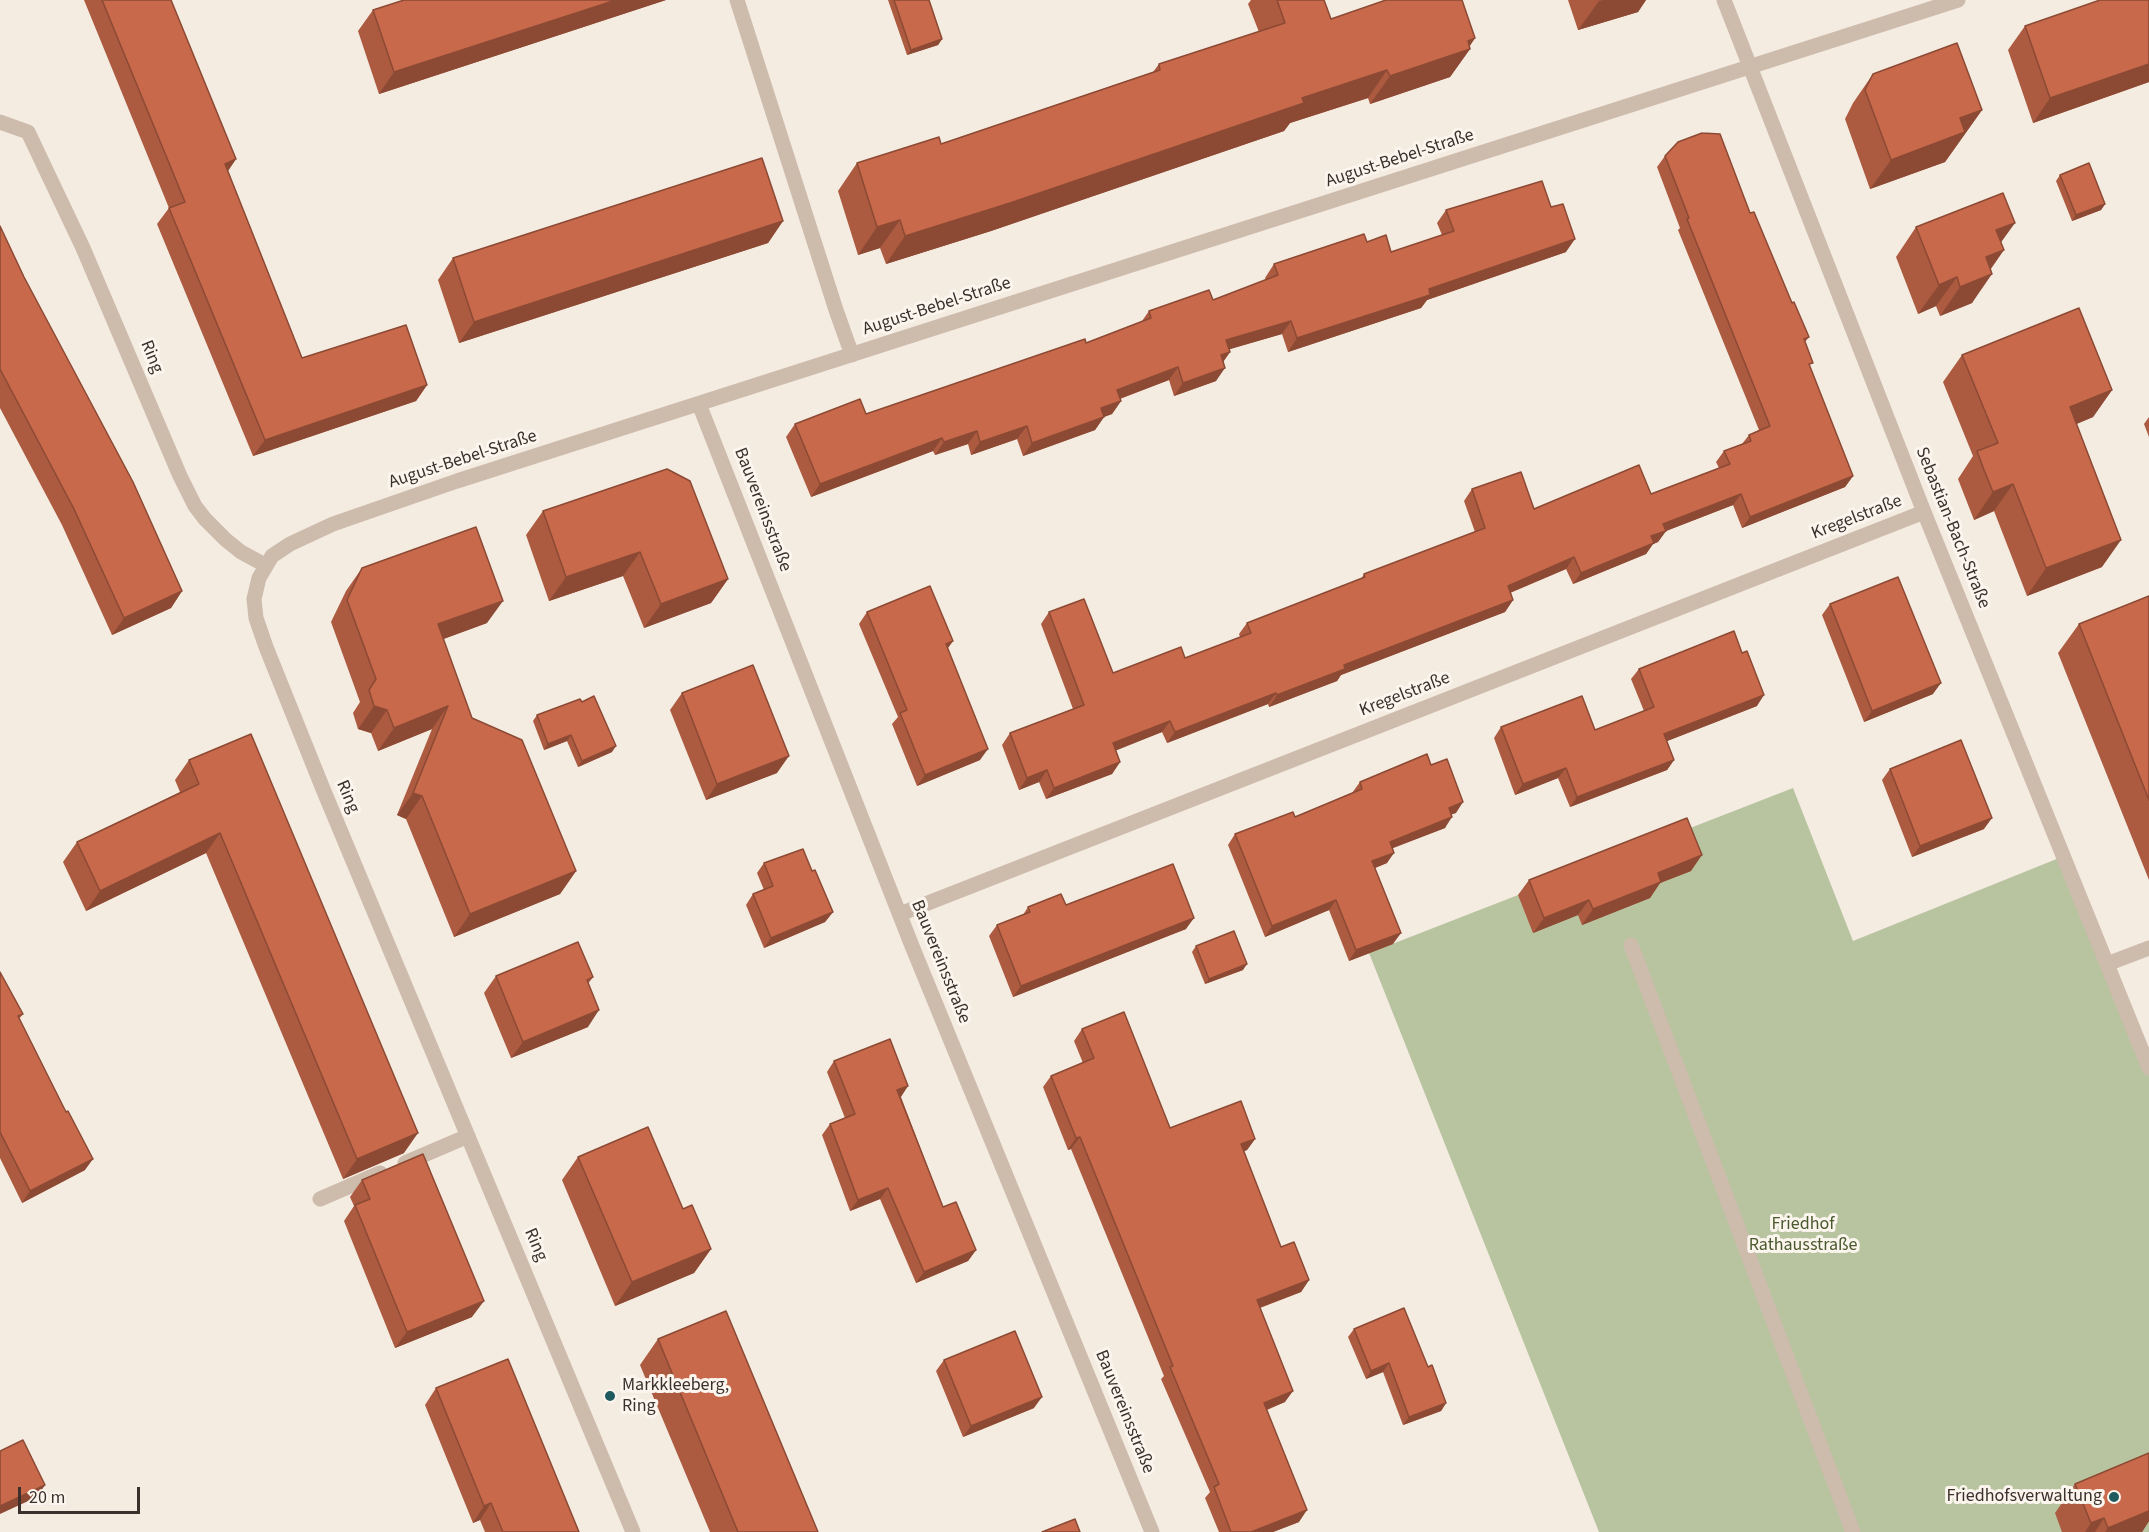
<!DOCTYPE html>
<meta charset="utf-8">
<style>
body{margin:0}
#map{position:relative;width:2149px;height:1532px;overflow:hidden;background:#f4ebe1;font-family:"Source Sans 3",sans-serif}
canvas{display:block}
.scale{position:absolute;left:18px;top:1487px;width:122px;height:27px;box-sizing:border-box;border:3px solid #3b302b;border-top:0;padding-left:8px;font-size:18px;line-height:21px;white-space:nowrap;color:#3b302b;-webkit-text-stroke:4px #fbf5ee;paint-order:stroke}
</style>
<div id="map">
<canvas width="2149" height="1532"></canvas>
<div class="scale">20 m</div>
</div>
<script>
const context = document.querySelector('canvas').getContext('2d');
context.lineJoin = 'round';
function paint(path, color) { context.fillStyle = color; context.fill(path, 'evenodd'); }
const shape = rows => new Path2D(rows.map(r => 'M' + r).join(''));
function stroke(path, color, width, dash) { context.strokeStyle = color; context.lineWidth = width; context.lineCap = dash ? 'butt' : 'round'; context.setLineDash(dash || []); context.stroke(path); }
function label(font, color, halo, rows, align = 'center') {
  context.font = font + ' "Source Sans 3",sans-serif'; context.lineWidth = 6; context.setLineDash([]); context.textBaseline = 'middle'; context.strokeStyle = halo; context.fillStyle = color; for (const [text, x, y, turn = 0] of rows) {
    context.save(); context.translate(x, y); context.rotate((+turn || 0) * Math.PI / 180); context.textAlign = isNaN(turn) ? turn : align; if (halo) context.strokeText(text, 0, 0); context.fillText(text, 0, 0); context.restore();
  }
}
paint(shape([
 [1793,788,1853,941,2064,856,2149,1068,2149,1532,1599,1532,1369,953]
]), '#b8c4a0');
stroke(shape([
 [737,0,836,310,852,355],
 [1724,0,1924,512,2149,1068],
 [0,122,28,132,83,248,180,476,195,506,205,519,226,540,241,552,265,565],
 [699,404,912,946,1152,1532],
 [900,914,1924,512],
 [1631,945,1853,1532],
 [2107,964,2149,948],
 [405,1163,468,1136],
 [320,1199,380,1173],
 [633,1532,323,789,266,647,256,618,254,599,259,578,272,556,290,544,333,524,457,481,1958,0]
]), '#cdbbac', 15);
paint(shape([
 [84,0,171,0,236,159,228,171,302,358,427,385,416,401,253,456,157,224,169,208],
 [666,0,379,94,358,31,373,10],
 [888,0,929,0,942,39,938,45,907,55],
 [1251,0,1324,0,1331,19,1475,38,1469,47,1470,49,1450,77,1370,104,1368,98,1290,123,1284,131,991,231,886,264,880,248,858,255,838,191,857,163,941,144,1153,72,1159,64,1259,32,1248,4],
 [1568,0,1646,0,1638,12,1578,30],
 [2149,0,2149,82,2033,123,2008,50,2025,26],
 [1873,74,1982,110,1945,162,1870,189,1845,119,1853,103],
 [1665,156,1750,213,1792,303,1809,337,1805,342,1810,367,1853,476,1845,487,1742,528,1733,505,1666,531,1658,542,1653,544,1646,554,1573,584,1566,569,1510,593,1513,600,1505,612,1341,675,1337,681,1269,707,1268,704,1167,743,1162,732,1115,750,1120,762,1112,774,1046,799,1039,782,1019,790,1002,745,1010,733,1073,709,1041,624,1049,612,1113,673,1185,658,1240,637,1239,634,1247,623,1361,579,1364,574,1475,532,1464,501,1472,489,1534,509,1651,494,1719,468,1716,462,1724,451,1742,444,1749,435,1759,430,1678,230,1680,228,1657,167],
 [2060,175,2105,204,2101,210,2072,221,2056,181],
 [1446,210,1566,252,1427,300,1421,308,1288,352,1282,334,1229,349,1230,352,1223,362,1216,381,1174,396,1169,380,1120,399,1121,401,1112,414,1104,417,1095,430,1023,456,1017,439,971,455,968,444,935,455,933,451,811,497,786,437,795,424,866,414,1086,343,1142,321,1149,311,1213,300,1266,280,1265,278,1274,264,1367,242,1391,252,1442,235,1437,223],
 [783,221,768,243,459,343,438,280,453,258],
 [0,226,24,277,182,591,171,608,112,635,62,525,0,408],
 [1916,227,2001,243,1990,270,1972,303,1940,316,1936,306,1918,314,1896,257],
 [1962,355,2112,390,2093,417,2076,424,2102,567,2027,596,1994,511,1974,520,1958,479,1973,456,1943,382],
 [2149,417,2149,437,2144,424],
 [543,511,728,579,711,603,644,628,623,576,549,601,526,535],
 [362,568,487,623,443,639,472,718,576,871,560,894,454,937,406,819,397,815,432,729,378,751,371,733,358,729,353,713,360,702,331,622,346,591],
 [2149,596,2149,880,2058,653,2079,624],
 [1830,604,1933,694,1864,722,1822,615],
 [867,612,953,641,947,649,980,760,917,786,892,724,898,717,859,624],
 [1639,669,1757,706,1667,741,1674,760,1667,770,1570,807,1558,778,1515,795,1494,738,1501,727,1595,730,1644,711,1631,679],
 [682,693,777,773,706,800,670,710],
 [537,715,612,752,578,767,567,741,544,750,533,721],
 [189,760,404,1153,343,1179,206,853,86,911,63,862,77,842,180,792,175,780],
 [1431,765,1456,813,1451,814,1445,828,1392,848,1387,863,1375,868,1393,944,1349,961,1329,910,1265,937,1228,845,1235,834,1295,817,1352,793,1360,782],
 [1890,769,1984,829,1912,857,1882,780],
 [764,863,812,871,833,912,825,922,764,948,746,905,753,894,764,890,757,873],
 [1691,871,1660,883,1650,898,1582,925,1578,915,1533,933,1518,895,1529,880],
 [1066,905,1186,929,1013,997,989,936,997,925,1023,915,1028,907],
 [1196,946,1243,970,1205,984,1192,952],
 [0,972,23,1014,19,1019,85,1170,22,1203,0,1158],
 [496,976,593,977,588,984,588,1027,511,1058,484,993],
 [1082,1029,1170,1128,1255,1139,1247,1150,1244,1151,1281,1247,1309,1280,1301,1292,1260,1308,1285,1402,1267,1410,1299,1522,1273,1532,1219,1532,1205,1498,1210,1492,1161,1379,1164,1376,1071,1149,1068,1150,1043,1087,1051,1076,1083,1063,1074,1041],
 [834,1061,901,1097,943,1207,976,1250,968,1261,916,1283,880,1199,850,1211,822,1135,830,1124,845,1118,827,1072],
 [578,1157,711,1249,694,1273,615,1306,562,1180],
 [362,1180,472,1317,395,1348,344,1221,354,1206,350,1197],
 [1354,1329,1446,1403,1441,1411,1403,1425,1383,1372,1366,1379,1348,1337],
 [658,1339,818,1532,710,1532,640,1365],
 [944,1360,1034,1408,963,1437,936,1371],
 [436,1388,579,1532,485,1532,480,1520,473,1523,425,1405],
 [2149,1453,2149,1521,2142,1532,2062,1532,2055,1513,2075,1484]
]), '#ac5a40');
paint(shape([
 [616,0,666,0,379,94,394,72],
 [1603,0,1646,0,1638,12,1578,30,1599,1],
 [1475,38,1467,50,1470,49,1450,77,1370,104,1390,76],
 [942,39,938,45,907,55,911,50],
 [2149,64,2149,82,2033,123,2050,98],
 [1387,70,1368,98,1290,123,1284,131,991,231,886,264,905,236,1302,98],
 [1982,110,1945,162,1870,189,1891,160,1960,118],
 [236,159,225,175,225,164],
 [2105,204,2101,210,2072,221,2076,215],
 [900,220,880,248,858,255,877,227],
 [783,221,768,243,459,343,474,322],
 [2015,223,1994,252,1996,230],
 [1575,239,1566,252,1427,300,1421,308,1288,352,1297,338,1429,289],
 [2004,250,1986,276,1992,274,1972,303,1940,316,1960,287,1986,257],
 [1957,277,1936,306,1918,314,1939,285],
 [1291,321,1282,334,1217,353,1226,340],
 [1230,352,1221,365,1221,355],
 [1178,367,1169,380,1108,403,1117,390],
 [1225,368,1216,381,1174,396,1183,383],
 [427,385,416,401,253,456,265,440],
 [2112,390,2093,417,2051,435,2070,407],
 [1121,401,1112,414,1092,421,1101,408],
 [1104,417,1095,430,1023,456,1032,443],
 [1027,426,1017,439,971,455,980,442],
 [977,431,968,444,935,455,944,442],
 [942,438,933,451,811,497,820,484],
 [1853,476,1845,487,1742,528,1750,517],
 [2013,484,1994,511,1974,520,1993,492],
 [1741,494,1733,505,1666,531,1658,542,1653,544,1646,554,1573,584,1581,573,1651,536,1663,524],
 [2121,540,2102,567,2027,596,2046,568],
 [640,552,623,576,549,601,566,577],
 [1574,557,1566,569,1500,597,1508,586],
 [728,579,711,603,644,628,661,604],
 [182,591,171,608,112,635,124,618],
 [1513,600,1505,612,1341,675,1337,681,1269,707,1277,695,1344,665],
 [503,601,487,623,422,647,438,624],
 [953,641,945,652,946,644],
 [1941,683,1933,694,1864,722,1872,711],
 [1276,693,1268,704,1167,743,1175,732],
 [1764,695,1757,706,1657,745,1664,734],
 [374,706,387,710,371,733,358,729],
 [448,706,432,729,378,751,394,728],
 [1170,721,1162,732,1105,755,1113,743],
 [571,735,567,741,544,750,548,744],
 [616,746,612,752,578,767,582,761],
 [988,749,980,760,917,786,925,775],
 [789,756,777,773,706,800,717,784],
 [1674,760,1667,770,1570,807,1577,797],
 [1120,762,1112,774,1046,799,1054,788],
 [1566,768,1558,778,1515,795,1523,784],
 [1047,770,1039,782,1019,790,1027,778],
 [413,793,422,796,406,819,397,815],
 [1463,802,1456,813,1441,818,1449,808],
 [1452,817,1445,828,1383,852,1390,842],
 [1992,818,1984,829,1912,857,1920,846],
 [220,833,206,853,86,911,100,891],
 [1394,853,1387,863,1365,872,1372,861],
 [1702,855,1691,871,1660,883,1650,898,1582,925,1593,909,1658,873],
 [576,871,560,894,454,937,470,914],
 [1336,900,1329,910,1265,937,1272,926],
 [1589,900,1578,915,1533,933,1544,918],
 [833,912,825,922,764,948,771,938],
 [1194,918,1186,929,1013,997,1021,986],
 [1401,933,1393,944,1349,961,1356,950],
 [1247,964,1243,970,1205,984,1209,979],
 [599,1010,588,1027,511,1058,523,1042],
 [908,1086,901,1097,890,1101,897,1090],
 [418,1133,404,1153,343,1179,357,1159],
 [1080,1137,1071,1149,1068,1150,1076,1138],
 [1255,1139,1247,1150,1233,1156,1241,1144],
 [93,1159,85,1170,22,1203,30,1191],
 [888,1188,880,1199,850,1211,858,1200],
 [711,1249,694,1273,615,1306,632,1282],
 [976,1250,968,1261,916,1283,924,1272],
 [1309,1280,1301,1292,1248,1312,1257,1300],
 [484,1301,472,1317,395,1348,407,1332],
 [1389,1363,1383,1372,1366,1379,1371,1371],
 [1293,1391,1285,1402,1255,1414,1264,1403],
 [1042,1397,1034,1408,963,1437,971,1426],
 [1446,1403,1441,1411,1403,1425,1409,1417],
 [45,1485,37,1497,0,1514,0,1506],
 [2149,1499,2149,1521,2142,1532,2105,1532,2108,1528],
 [491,1503,480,1520,473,1523,484,1506],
 [1307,1510,1299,1522,1273,1532,1251,1532],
 [2104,1518,2095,1532,2085,1532,2091,1523]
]), '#8c4a34');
const building = shape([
 [102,0,171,0,236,159,225,164,302,358,406,325,427,385,265,440,169,208,185,202,102,0],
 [404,0,616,0,394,72,373,10,404,0],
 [894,0,929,0,942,39,911,50,894,0],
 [1277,0,1324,0,1331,19,1386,0,1462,0,1475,38,1468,41,1470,49,1390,76,1387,70,1302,98,1304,103,1010,203,905,236,900,220,877,227,857,163,939,137,941,144,1160,70,1159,64,1285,23,1277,0],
 [2100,0,2149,0,2149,64,2050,98,2025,26,2100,0],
 [1957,43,1982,110,1960,118,1965,132,1891,160,1865,90,1873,74,1957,43],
 [1702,133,1720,134,1750,213,1754,212,1792,303,1794,302,1809,337,1804,339,1813,363,1809,364,1853,476,1750,517,1741,494,1663,524,1666,531,1651,536,1654,543,1581,573,1574,557,1508,586,1513,600,1344,665,1345,669,1277,695,1276,693,1175,732,1170,721,1113,743,1120,762,1054,788,1047,770,1027,778,1010,733,1084,705,1049,612,1084,599,1113,673,1181,647,1185,658,1251,633,1247,623,1365,577,1364,574,1485,528,1472,489,1521,472,1534,509,1639,465,1651,494,1730,464,1724,451,1751,441,1749,435,1770,426,1687,219,1689,218,1665,156,1678,142,1702,133],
 [762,158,783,221,474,322,453,258,762,158],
 [2089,163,2105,204,2076,215,2060,175,2089,163],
 [1542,181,1551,207,1563,204,1575,239,1429,289,1430,295,1297,338,1291,321,1226,340,1230,352,1221,355,1225,368,1183,383,1178,367,1117,390,1121,401,1101,408,1104,417,1032,443,1027,426,980,442,977,431,944,442,942,438,820,484,795,424,860,399,866,414,1085,339,1086,343,1151,318,1149,311,1209,290,1213,300,1278,275,1274,264,1364,234,1367,242,1386,235,1391,252,1454,231,1446,210,1542,181],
 [2003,193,2015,223,1996,230,2004,250,1986,257,1992,274,1960,287,1957,277,1939,285,1916,227,2003,193],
 [0,226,24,277,133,482,182,591,124,618,74,509,0,369,0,226],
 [2079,308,2112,390,2070,407,2121,540,2046,568,2013,484,1993,492,1984,470,1977,451,1998,443,1962,355,2079,308],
 [667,469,690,481,728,579,661,604,640,552,566,577,543,511,667,469],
 [476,527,503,601,438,624,472,718,522,740,576,871,470,914,422,796,413,793,448,706,394,728,387,710,374,706,369,690,376,679,347,600,362,568,476,527],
 [1898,577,1941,683,1872,711,1830,604,1898,577],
 [930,586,953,641,946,644,988,749,925,775,900,713,907,710,867,612,930,586],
 [2149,596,2149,800,2079,624,2149,596],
 [1734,631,1742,653,1747,651,1764,695,1664,734,1674,760,1577,797,1566,768,1523,784,1501,727,1582,696,1595,730,1654,707,1639,669,1734,631],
 [753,665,789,756,717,784,682,693,753,665],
 [594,696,616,746,582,761,571,735,548,744,537,715,580,699,582,702,594,696],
 [251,734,418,1133,357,1159,220,833,100,891,77,842,199,784,189,760,251,734],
 [1961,740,1992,818,1920,846,1890,769,1961,740],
 [1427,754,1431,765,1447,759,1463,802,1449,808,1452,817,1390,842,1394,853,1372,861,1401,933,1356,950,1336,900,1272,926,1235,834,1293,812,1295,817,1362,789,1360,782,1427,754],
 [1687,818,1702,855,1658,873,1661,882,1593,909,1589,900,1544,918,1529,880,1687,818],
 [803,849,812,871,815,870,833,912,771,938,753,894,773,886,764,863,803,849],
 [1173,864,1194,918,1021,986,997,925,1030,912,1028,907,1061,894,1066,905,1173,864],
 [1234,931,1247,964,1209,979,1196,946,1234,931],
 [578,942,593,977,587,980,599,1010,523,1042,496,976,578,942],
 [0,972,23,1014,18,1016,66,1112,68,1111,93,1159,30,1191,0,1132,0,972],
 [1124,1012,1170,1128,1241,1101,1255,1139,1241,1144,1281,1247,1294,1242,1309,1280,1257,1300,1293,1391,1264,1403,1307,1510,1251,1532,1231,1532,1214,1487,1219,1484,1170,1367,1173,1366,1080,1137,1076,1138,1051,1076,1094,1058,1082,1029,1124,1012],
 [890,1039,908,1086,897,1090,943,1207,956,1202,976,1250,924,1272,888,1188,858,1200,830,1124,855,1114,834,1061,890,1039],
 [648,1127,683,1209,692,1205,711,1249,632,1282,578,1157,648,1127],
 [423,1154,484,1301,407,1332,355,1205,370,1199,362,1180,423,1154],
 [1404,1308,1428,1367,1432,1365,1446,1403,1409,1417,1389,1363,1371,1371,1354,1329,1404,1308],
 [726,1311,818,1532,738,1532,658,1339,726,1311],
 [1015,1331,1042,1397,971,1426,944,1360,1015,1331],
 [508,1359,579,1532,503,1532,491,1503,484,1506,436,1388,508,1359],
 [23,1440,45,1485,0,1506,0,1451,23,1440],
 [2149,1453,2149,1511,2108,1528,2104,1518,2091,1523,2075,1484,2149,1453],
 [1075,1519,1080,1532,1042,1532,1075,1519]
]);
paint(building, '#c8694b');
stroke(building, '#8c4a34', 1.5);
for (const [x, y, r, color] of [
 [610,1396,6,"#1f5a5e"],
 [2114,1497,6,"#1f5a5e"]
]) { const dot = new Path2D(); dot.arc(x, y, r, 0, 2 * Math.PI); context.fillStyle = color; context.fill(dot); stroke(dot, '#fbf5ee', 2); }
label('18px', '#3b302b', '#fbf5ee', [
 ["August-Bebel-Straße",1400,159,-18],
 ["August-Bebel-Straße",937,307,-18],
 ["Ring",151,357,68],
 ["August-Bebel-Straße",463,460,-18],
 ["Bauvereinsstraße",762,510,69],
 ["Kregelstraße",1857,518,-21],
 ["Sebastian-Bach-Straße",1952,528,68],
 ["Kregelstraße",1405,695,-21],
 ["Ring",347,797,67],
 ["Bauvereinsstraße",940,962,68],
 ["Ring",535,1245,67],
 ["Bauvereinsstraße",1124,1412,68]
]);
label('18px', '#4a5a2e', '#fbf5ee', [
 ["Friedhof",1803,1225],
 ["Rathausstraße",1803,1246]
]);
label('18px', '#3b302b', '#fbf5ee', [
 ["Markkleeberg,",622,1386],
 ["Ring",622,1407],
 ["Friedhofsverwaltung",2102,1497,"right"]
], 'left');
</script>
